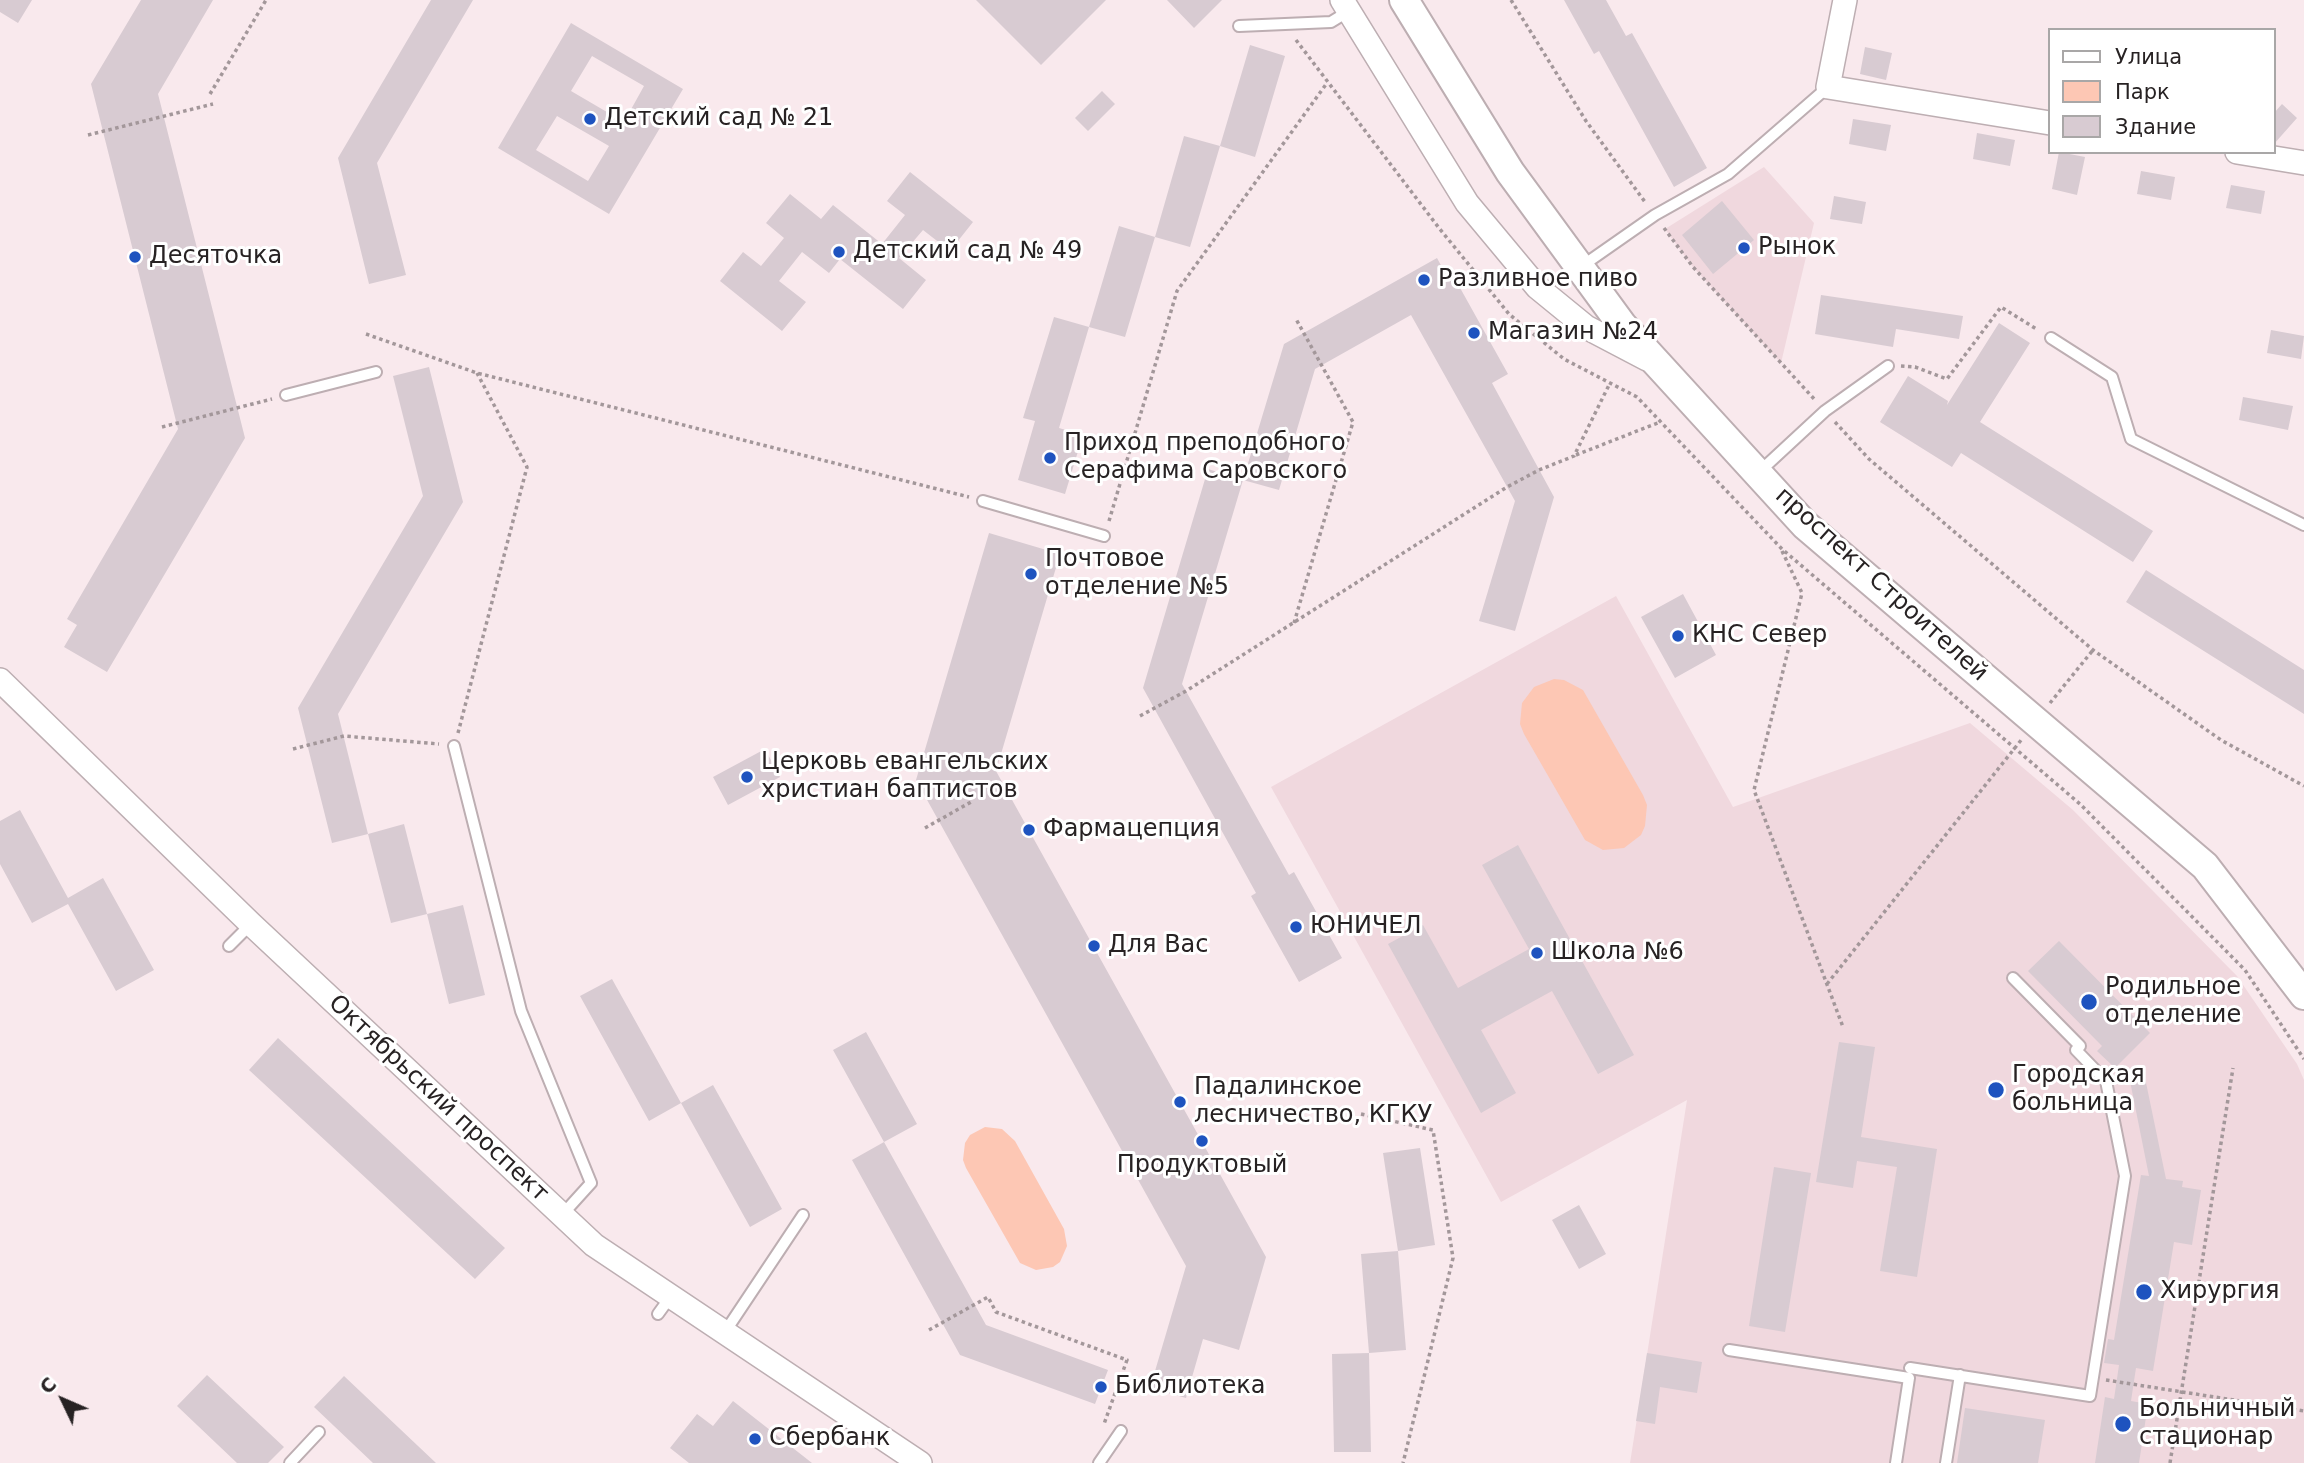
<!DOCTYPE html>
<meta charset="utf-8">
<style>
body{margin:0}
#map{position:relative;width:2304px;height:1463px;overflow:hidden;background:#f9e9ed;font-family:"DejaVu Sans",sans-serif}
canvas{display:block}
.legend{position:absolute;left:2048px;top:28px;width:228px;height:126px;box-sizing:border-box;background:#fff;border:2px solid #a9a7a7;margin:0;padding:9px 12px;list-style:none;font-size:21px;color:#272223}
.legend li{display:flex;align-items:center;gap:14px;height:35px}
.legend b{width:35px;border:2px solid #a9a7a7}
.north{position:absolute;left:28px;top:1365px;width:70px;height:70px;-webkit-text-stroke:5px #fff;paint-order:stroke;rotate:314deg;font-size:19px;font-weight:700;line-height:28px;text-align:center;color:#272223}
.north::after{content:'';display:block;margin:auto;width:24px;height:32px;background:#272223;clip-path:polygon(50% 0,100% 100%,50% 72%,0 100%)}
</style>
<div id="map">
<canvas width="2304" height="1463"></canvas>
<ul class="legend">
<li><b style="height:9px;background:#fff"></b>Улица</li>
<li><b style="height:19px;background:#fdc7b4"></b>Парк</li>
<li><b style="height:19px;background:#d8cbd2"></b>Здание</li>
</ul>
<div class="north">С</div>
</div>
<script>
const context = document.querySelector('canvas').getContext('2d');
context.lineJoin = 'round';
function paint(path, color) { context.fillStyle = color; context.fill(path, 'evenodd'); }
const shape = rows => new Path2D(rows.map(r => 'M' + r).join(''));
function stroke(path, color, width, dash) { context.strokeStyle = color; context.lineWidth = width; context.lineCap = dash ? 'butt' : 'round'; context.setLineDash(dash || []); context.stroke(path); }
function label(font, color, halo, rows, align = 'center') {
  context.font = font + ' "DejaVu Sans",sans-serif'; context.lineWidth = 6; context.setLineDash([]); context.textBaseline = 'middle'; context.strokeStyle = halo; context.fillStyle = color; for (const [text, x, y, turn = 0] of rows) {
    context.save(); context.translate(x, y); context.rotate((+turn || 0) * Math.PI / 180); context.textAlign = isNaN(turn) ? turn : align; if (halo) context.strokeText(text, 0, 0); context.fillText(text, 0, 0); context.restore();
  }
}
paint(shape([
 [1764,167,1814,223,1781,363,1693,267,1665,229],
 [1616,596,1733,807,1970,723,2073,810,2237,976,2297,1064,2304,1080,2304,1463,1630,1463,1687,1100,1501,1202,1271,787]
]), '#f0d8de');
paint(shape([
 [1554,679,1564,680,1583,690,1643,795,1647,805,1645,826,1641,835,1624,848,1603,850,1585,840,1524,734,1520,724,1522,703,1534,687],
 [985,1127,1002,1129,1015,1141,1064,1229,1067,1246,1060,1262,1053,1267,1036,1270,1020,1263,966,1168,963,1160,965,1143,970,1135]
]), '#fdc7b4');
paint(shape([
 [0,0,32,0,18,23,0,12],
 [141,0,213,0,158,94,245,438,107,672,64,647,77,625,67,619,178,429,91,84],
 [431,0,473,0,377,163,406,275,369,284,338,158],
 [976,0,1106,0,1041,65],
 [1167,0,1222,0,1194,28],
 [1564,0,1606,0,1626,36,1632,33,1707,168,1674,187,1599,51,1594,54],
 [571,23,683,89,609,214,498,148],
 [592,56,644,86,624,122,571,91],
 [557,116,609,146,588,181,536,150],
 [1250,45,1285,56,1255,157,1220,146],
 [1865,47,1892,53,1886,80,1860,74],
 [1102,91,1115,104,1088,131,1075,118],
 [2282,104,2297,118,2274,144,2274,113],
 [1853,119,1891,125,1886,151,1849,144],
 [1977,133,2015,140,2010,166,1973,159],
 [1184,136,1220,146,1190,247,1155,237],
 [2059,152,2085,157,2077,195,2052,189],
 [2141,171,2175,177,2171,200,2137,194],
 [910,172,973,222,950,251,923,230,899,258,926,280,903,309,840,259,829,273,802,252,779,281,806,302,782,331,720,281,743,252,761,266,784,238,766,223,790,194,821,219,833,205,882,244,905,215,887,201],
 [2231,185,2265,191,2261,214,2226,208],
 [1834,196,1866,202,1862,224,1830,219],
 [1722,201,1754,240,1713,274,1682,235],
 [1119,226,1155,237,1125,337,1089,327],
 [1437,258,1449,280,1454,277,1508,374,1492,383,1554,497,1515,631,1479,621,1515,501,1411,315,1315,369,1279,490,1243,480,1284,344],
 [1821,295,1963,316,1959,339,1896,329,1893,347,1815,334],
 [1054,317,1089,327,1059,428,1083,435,1065,494,1018,480,1035,421,1023,418],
 [1999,323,2030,343,1980,422,2153,531,2133,562,1961,453,1952,467,1880,422,1908,376,1948,401,1947,405],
 [2271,330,2304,336,2301,359,2267,353],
 [429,367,463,502,338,714,368,834,332,843,298,708,423,496,393,376],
 [2243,397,2293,406,2288,430,2239,420],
 [1208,469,1243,480,1182,684,1289,875,1294,872,1342,958,1299,982,1251,896,1256,893,1143,688],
 [989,533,1060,554,996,771,1266,1257,1239,1350,1203,1339,1186,1398,1150,1388,1186,1266,916,780],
 [2146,570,2304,670,2304,714,2126,602],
 [1683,594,1716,655,1675,678,1641,617],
 [765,749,780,777,728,805,713,777],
 [20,810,68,898,103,878,154,970,116,991,68,904,32,923,0,864,0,821],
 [404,824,427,914,391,923,368,834],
 [1518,845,1634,1055,1598,1074,1552,991,1481,1030,1516,1093,1481,1113,1388,944,1423,925,1458,988,1529,949,1482,865],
 [463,905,485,995,449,1004,427,914],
 [2059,941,2150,1033,2115,1068,2097,1051,2102,1046,2028,971],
 [612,979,681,1103,649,1121,580,996],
 [866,1032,917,1124,884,1142,833,1050],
 [278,1038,505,1248,475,1279,249,1070],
 [1839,1042,1875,1047,1861,1137,1937,1149,1917,1277,1880,1271,1897,1167,1857,1161,1853,1188,1816,1182],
 [2144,1073,2166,1179,2183,1181,2182,1187,2201,1190,2192,1245,2174,1242,2153,1371,2136,1368,2131,1401,2148,1404,2139,1463,2095,1463,2105,1397,2114,1399,2119,1365,2104,1363,2108,1339,2114,1340,2141,1175,2149,1176,2129,1076],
 [713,1085,782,1209,750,1227,681,1103],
 [884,1142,986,1325,1108,1370,1095,1404,960,1355,852,1160],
 [1420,1148,1435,1245,1398,1251,1383,1153],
 [1774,1167,1811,1173,1785,1332,1749,1326],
 [1579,1205,1606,1254,1579,1269,1552,1220],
 [1398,1251,1406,1350,1369,1353,1361,1254],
 [1369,1353,1371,1452,1334,1452,1332,1354],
 [1647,1353,1702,1362,1697,1393,1660,1387,1655,1424,1636,1421],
 [207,1375,284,1447,268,1463,237,1463,177,1406],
 [344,1376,436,1463,373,1463,314,1407],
 [733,1401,812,1463,689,1463,670,1448,697,1414,713,1426],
 [1965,1408,2045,1420,2038,1463,1957,1463]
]), '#d8cbd2');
const service = shape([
 [1239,26,1331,22,1349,11],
 [1582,266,1655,215,1728,174,1828,87],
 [2051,338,2112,377,2131,439,2304,525],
 [286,395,376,372],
 [1758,473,1825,411,1888,366],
 [983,501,1104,536],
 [454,746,521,1011,591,1183,562,1215],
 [229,946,251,924],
 [658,1314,671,1296],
 [725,1332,803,1215],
 [1729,1350,1909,1378,1896,1463],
 [1910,1368,2090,1396,2125,1176,2106,1081,2076,1050,2080,1046,2013,978],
 [290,1463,319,1432],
 [1099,1463,1121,1431],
 [1946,1463,1960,1375]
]);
const minor = shape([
 [1342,0,1467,203,1537,287,1586,327,1647,359],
 [1845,0,1828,87,2050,123],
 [2237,152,2304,163],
 [0,680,251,924,594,1245,920,1463]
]);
const tertiary = shape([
 [1404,0,1510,172,1622,325,1805,525,2205,866,2304,995]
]);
stroke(service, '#bdaeb2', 14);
stroke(minor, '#bdaeb2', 26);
stroke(tertiary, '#bdaeb2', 32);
stroke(shape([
 [1511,0,1586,121,1645,202],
 [1296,40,1439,228,1509,314,1564,359,1637,397,1782,549,2080,804,2245,970,2304,1059],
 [210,94,266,0],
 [88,135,213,104],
 [1664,228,1693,267,1816,401],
 [366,334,477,373,969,497],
 [1901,366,1915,367,1947,379,2001,307,2038,330],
 [1835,422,1869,459,2093,650,2221,740,2304,786],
 [162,427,272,399],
 [1576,455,1660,422],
 [1109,521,1177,291,1327,83],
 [1782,551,1802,593,1754,790,1843,1027],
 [1294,623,1353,422,1296,319],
 [2050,703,2093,650],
 [1140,716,1186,691,1507,487,1539,470,1574,456,1610,383],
 [458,733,527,467,477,373],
 [293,749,344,736,439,744],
 [925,828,971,802],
 [1827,984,2022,739],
 [1361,1114,1433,1130,1453,1258,1403,1463],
 [929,1330,988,1297,996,1312,1127,1360,1104,1424],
 [2106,1380,2304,1411],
 [2170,1463,2233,1068]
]), '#a3979a', 3.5, [3.5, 3.5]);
stroke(service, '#fff', 10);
stroke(minor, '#fff', 23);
stroke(tertiary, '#fff', 28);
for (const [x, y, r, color] of [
 [590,119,7,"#1e53bf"],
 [1744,248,7,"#1e53bf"],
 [839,252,7,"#1e53bf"],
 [135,257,7,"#1e53bf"],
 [1424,280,7,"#1e53bf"],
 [1474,333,7,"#1e53bf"],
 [1050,458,7,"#1e53bf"],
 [1031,574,7,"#1e53bf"],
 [1678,636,7,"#1e53bf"],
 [747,777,7,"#1e53bf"],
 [1029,830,7,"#1e53bf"],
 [1296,927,7,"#1e53bf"],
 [1094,946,7,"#1e53bf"],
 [1537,953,7,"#1e53bf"],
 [2089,1002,9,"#1e53bf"],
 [1996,1090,9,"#1e53bf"],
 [1180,1102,7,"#1e53bf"],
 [1202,1141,7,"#1e53bf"],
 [2144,1292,9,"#1e53bf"],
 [1101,1387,7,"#1e53bf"],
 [2123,1424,9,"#1e53bf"],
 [755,1439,7,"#1e53bf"]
]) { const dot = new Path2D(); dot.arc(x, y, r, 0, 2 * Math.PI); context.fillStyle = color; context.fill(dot); stroke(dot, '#fff', 2.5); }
label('24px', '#272223', '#fff', [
 ["Детский сад № 21",604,119],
 ["Рынок",1758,248],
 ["Детский сад № 49",853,252],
 ["Десяточка",149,257],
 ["Разливное пиво",1438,280],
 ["Магазин №24",1488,333],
 ["Приход преподобного",1064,444],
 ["Серафима Саровского",1064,472],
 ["Почтовое",1045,560],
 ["отделение №5",1045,588],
 ["КНС Север",1692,636],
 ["Церковь евангельских",761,763],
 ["христиан баптистов",761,791],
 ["Фармацепция",1043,830],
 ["ЮНИЧЕЛ",1310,927],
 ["Для Вас",1108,946],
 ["Школа №6",1551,953],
 ["Родильное",2105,988],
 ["отделение",2105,1016],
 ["Городская",2012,1076],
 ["больница",2012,1104],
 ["Падалинское",1194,1088],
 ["лесничество, КГКУ",1194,1116],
 ["Продуктовый",1202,1166,"center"],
 ["Хирургия",2160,1292],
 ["Библиотека",1115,1387],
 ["Больничный",2139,1410],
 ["стационар",2139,1438],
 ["Сбербанк",769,1439]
], 'left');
label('24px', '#272223', '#fff', [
 ["проспект Строителей",1881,585,42],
 ["Октябрьский проспект",438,1099,43]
]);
</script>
